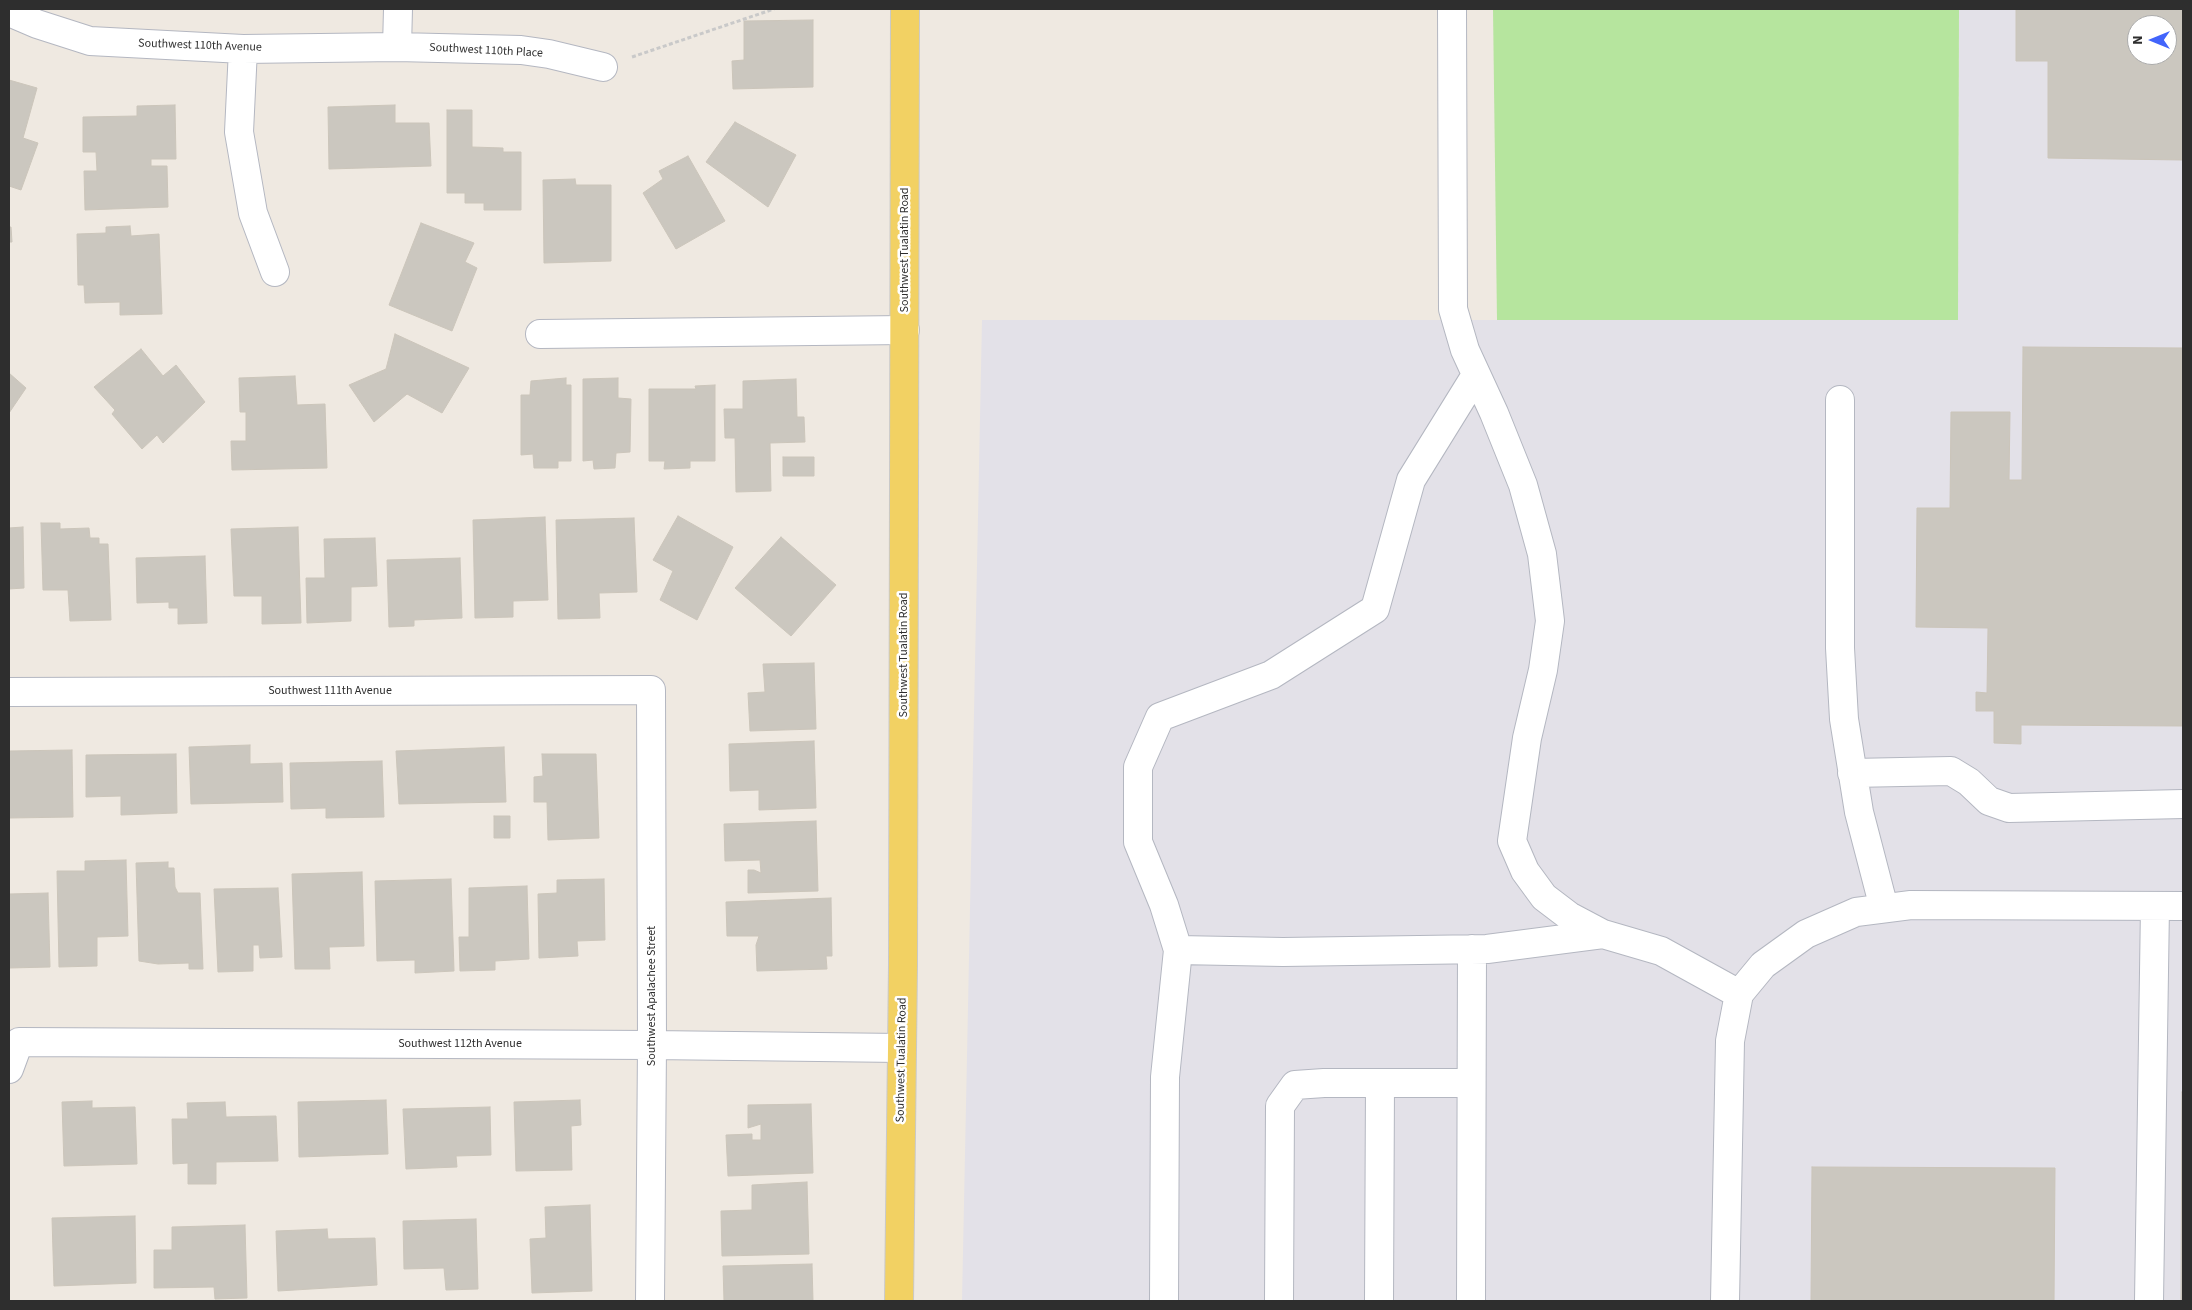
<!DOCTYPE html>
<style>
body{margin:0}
#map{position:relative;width:2192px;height:1310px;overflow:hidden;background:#efe9e1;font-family:"Source Sans 3",sans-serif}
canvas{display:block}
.frame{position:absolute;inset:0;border:10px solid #2e2e2e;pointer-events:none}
.north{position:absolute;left:2127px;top:15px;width:50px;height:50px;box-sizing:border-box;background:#fff;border:1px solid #ababab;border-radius:50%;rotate:270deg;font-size:14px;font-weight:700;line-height:20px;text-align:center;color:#2e2e2e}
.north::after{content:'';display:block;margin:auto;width:18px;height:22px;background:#4264fb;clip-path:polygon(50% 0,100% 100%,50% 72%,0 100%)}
</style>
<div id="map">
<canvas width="2192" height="1310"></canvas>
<div class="frame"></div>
<div class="north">N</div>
</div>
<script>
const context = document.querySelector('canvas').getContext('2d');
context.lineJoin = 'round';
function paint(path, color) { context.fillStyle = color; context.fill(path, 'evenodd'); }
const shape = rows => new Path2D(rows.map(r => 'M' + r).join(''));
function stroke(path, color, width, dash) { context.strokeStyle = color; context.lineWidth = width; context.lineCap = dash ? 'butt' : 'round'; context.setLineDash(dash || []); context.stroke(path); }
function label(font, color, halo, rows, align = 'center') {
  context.font = font + ' "Source Sans 3",sans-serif'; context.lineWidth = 5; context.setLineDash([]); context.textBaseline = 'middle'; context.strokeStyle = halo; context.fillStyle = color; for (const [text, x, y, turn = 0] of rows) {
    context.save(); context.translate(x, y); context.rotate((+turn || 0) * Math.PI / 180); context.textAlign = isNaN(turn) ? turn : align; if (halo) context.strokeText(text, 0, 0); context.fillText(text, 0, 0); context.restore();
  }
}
paint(shape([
 [1959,9,2183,9,2183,1301,962,1301,982,320,1958,320],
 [2137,25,2167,25,2167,55,2137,55]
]), '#e3e1e8');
paint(shape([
 [1493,9,1959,9,1958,320,1497,320]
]), '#b6e59e');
const building = shape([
 [2016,9,2183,9,2183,160,2048,158,2048,61,2016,61,2016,9],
 [2137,25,2167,25,2167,55,2137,55,2137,25],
 [813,20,813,87,733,89,732,61,744,60,744,21,813,20],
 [9,80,37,88,23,138,38,143,21,190,9,186,9,80],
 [175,105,176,159,151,159,151,166,167,166,168,207,85,210,84,171,97,171,96,152,83,152,83,117,137,116,137,106,175,105],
 [395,105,395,123,429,123,431,166,329,169,328,107,395,105],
 [447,110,472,110,472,147,503,148,503,152,521,152,521,210,484,210,484,203,465,203,465,193,447,193,447,110],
 [735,122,796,155,768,207,706,162,735,122],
 [688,156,725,221,676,249,643,193,663,179,659,171,688,156],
 [575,179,576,185,611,185,611,261,544,263,543,180,575,179],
 [421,223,474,243,465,262,477,268,452,331,389,305,421,223],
 [130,226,131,236,159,234,162,314,120,315,120,302,85,303,84,285,78,285,77,234,106,233,106,227,130,226],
 [9,227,11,227,12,242,9,242,9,227],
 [395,334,469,368,442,413,407,394,374,422,349,385,386,369,395,334],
 [2023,347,2183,348,2183,726,2021,725,2021,744,1994,743,1994,711,1976,711,1976,692,1987,693,1988,628,1916,627,1917,508,1950,508,1951,412,2010,412,2009,480,2022,480,2023,347],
 [141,349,163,376,176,365,205,402,163,443,157,435,142,449,112,414,115,410,94,387,141,349],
 [9,373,26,388,9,413,9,373],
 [295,376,297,405,325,404,327,468,232,470,231,441,246,441,246,412,240,412,239,378,295,376],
 [566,378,566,385,571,385,571,461,558,461,558,468,534,468,533,454,521,455,521,395,530,395,531,381,566,378],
 [618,378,618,398,631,399,630,452,616,453,615,468,594,469,593,460,583,461,583,379,618,378],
 [796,379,797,417,804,417,805,442,770,443,771,491,736,492,735,438,725,438,724,409,743,409,743,381,796,379],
 [715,385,715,461,690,461,690,468,664,469,665,461,649,461,649,389,696,389,695,386,715,385],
 [783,457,814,457,814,476,783,476,783,457],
 [678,516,733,547,697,620,660,600,673,571,653,560,678,516],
 [545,517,548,600,513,601,513,617,475,618,473,520,545,517],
 [634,518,637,592,599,593,600,618,558,619,556,520,634,518],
 [41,523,60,523,60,529,89,528,90,538,99,538,99,544,108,544,111,620,70,621,68,590,43,590,41,523],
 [23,527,24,588,9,589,9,528,23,527],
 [298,527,301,623,262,624,262,596,234,596,231,529,298,527],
 [781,537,836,585,791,636,735,588,781,537],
 [375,538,377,586,351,587,351,621,307,623,306,578,325,578,324,539,375,538],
 [205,556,207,623,178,624,178,608,169,608,169,602,137,603,136,558,205,556],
 [460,558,462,618,414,620,414,626,389,627,387,560,460,558],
 [814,663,816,729,750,731,748,693,765,692,763,664,814,663],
 [814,741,816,808,759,810,759,790,730,791,729,744,814,741],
 [250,745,250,764,282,763,283,802,191,804,189,747,250,745],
 [504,747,506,802,399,804,396,751,504,747],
 [72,750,73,817,9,818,9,751,72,750],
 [176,754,177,813,121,815,121,796,86,797,86,755,176,754],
 [542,754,596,754,599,838,548,840,547,802,534,802,534,777,543,776,542,754],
 [382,761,384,817,326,818,326,808,291,809,290,763,382,761],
 [494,816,510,816,510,838,494,838,494,816],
 [816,821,818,891,748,893,748,870,754,870,761,873,760,860,725,861,724,824,816,821],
 [126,860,128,936,97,937,97,966,59,967,57,871,85,871,85,861,126,860],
 [168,862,168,868,174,868,175,887,178,893,200,893,203,969,189,969,189,963,158,964,139,961,136,863,168,862],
 [362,872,364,946,329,947,330,969,295,969,292,874,362,872],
 [451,879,454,971,415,973,415,960,377,961,375,881,451,879],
 [604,879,605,940,577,941,578,956,539,958,538,894,557,893,557,880,604,879],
 [527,886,529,959,495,961,495,970,460,971,459,937,469,937,469,888,527,886],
 [278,888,282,957,260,958,259,945,253,945,253,971,218,972,214,889,278,888],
 [48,893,50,967,9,968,9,894,48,893],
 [831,898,832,956,826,956,827,969,757,971,756,945,759,936,727,936,726,902,831,898],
 [2182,1092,2183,1092,2183,1301,2181,1301,2182,1092],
 [386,1100,388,1154,299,1157,298,1102,386,1100],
 [580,1100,581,1125,571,1126,572,1170,516,1171,514,1102,580,1100],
 [92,1101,92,1108,135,1107,137,1164,64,1166,62,1102,92,1101],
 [225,1102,226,1117,276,1116,278,1161,216,1162,216,1184,188,1184,188,1163,173,1164,172,1119,188,1119,187,1103,225,1102],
 [811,1104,813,1173,728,1176,726,1135,752,1134,752,1140,761,1140,761,1124,748,1128,748,1105,811,1104],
 [490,1107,491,1155,456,1156,457,1167,406,1169,403,1109,490,1107],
 [1812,1167,2055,1168,2054,1301,1811,1301,1812,1167],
 [807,1182,809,1254,722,1256,721,1211,752,1210,752,1185,807,1182],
 [590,1205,592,1291,532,1293,530,1239,546,1238,545,1207,590,1205],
 [135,1216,136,1283,54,1286,52,1218,135,1216],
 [476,1219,478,1289,446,1290,444,1268,404,1269,403,1221,476,1219],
 [245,1225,247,1298,215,1299,214,1287,154,1288,154,1250,172,1250,172,1227,245,1225],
 [327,1229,328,1239,375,1238,377,1285,278,1291,276,1231,327,1229],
 [812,1264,813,1301,724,1301,723,1266,812,1264]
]);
paint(building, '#cbc7bf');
stroke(building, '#cbc5ba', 1);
const minor = shape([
 [1452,9,1453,309,1465,350,1494,413,1523,485,1542,554,1550,621,1543,670,1527,738,1512,841,1525,871,1544,897,1569,916,1603,934,1661,951,1739,994],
 [9,12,37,24,90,41,243,49,397,47,521,50,549,54,603,67],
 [397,47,398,9],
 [243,49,239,132,253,213,275,272],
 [540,334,905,330],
 [1840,400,1840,648,1844,719,1859,812,1884,908],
 [9,692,651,690,652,1045,650,1301],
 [1852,773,1951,771,1969,782,1989,801,2009,808,2183,804],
 [1178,950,1164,905,1138,842,1138,767,1160,717,1271,675,1375,609,1411,480,1476,375],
 [9,1069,19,1042,652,1045,901,1048],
 [1164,1301,1165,1077,1178,950,1283,952,1487,949,1603,934],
 [1279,1301,1280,1106,1295,1085,1324,1083,1471,1083],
 [1379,1301,1380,1083],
 [1471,1301,1472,949],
 [1725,1301,1730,1041,1739,994,1763,965,1806,934,1856,912,1911,905,2183,906],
 [2149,1301,2155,906]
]);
const major = shape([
 [899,1301,903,965,905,9]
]);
stroke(minor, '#b4b7c1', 30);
stroke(major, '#c9c9c9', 30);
stroke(shape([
 [632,57,774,9]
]), '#c9c9c9', 3, [4, 2.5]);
stroke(minor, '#fff', 28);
stroke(major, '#f2d163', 28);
label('12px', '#2e2e2e', '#fff', [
 ["Southwest 110th Avenue",200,46,2],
 ["Southwest 110th Place",486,51,3],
 ["Southwest Tualatin Road",905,250,-90],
 ["Southwest Tualatin Road",904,655,-90],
 ["Southwest 111th Avenue",330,691],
 ["Southwest Apalachee Street",652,996,-90],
 ["Southwest 112th Avenue",460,1044],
 ["Southwest Tualatin Road",902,1060,-89]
]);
</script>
